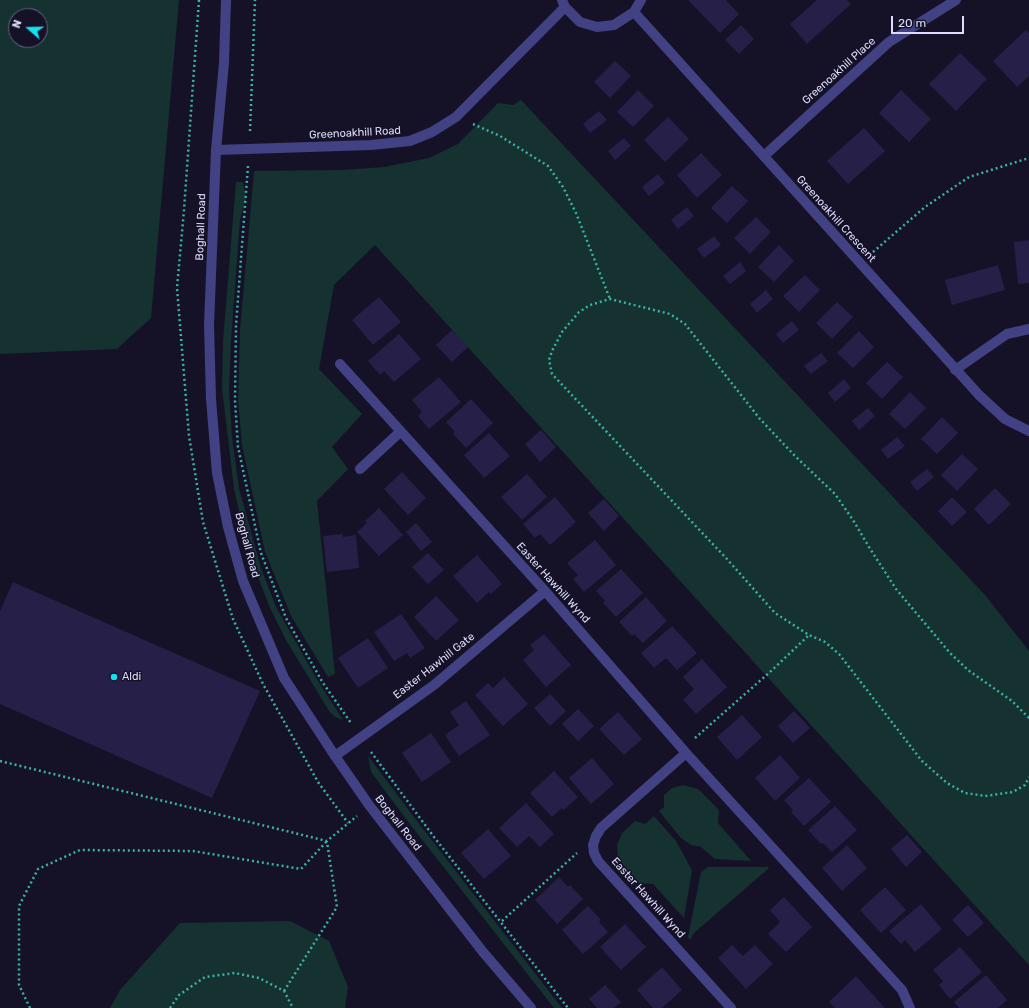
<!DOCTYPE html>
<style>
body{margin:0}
#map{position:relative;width:1029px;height:1008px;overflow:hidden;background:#151228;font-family:Rubik,sans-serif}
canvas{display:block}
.north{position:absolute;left:8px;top:8px;width:40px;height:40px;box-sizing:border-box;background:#151228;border:1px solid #65627d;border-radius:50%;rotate:290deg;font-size:11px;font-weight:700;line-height:16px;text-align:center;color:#dedbfc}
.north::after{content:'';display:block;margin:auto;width:14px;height:18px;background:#16dfee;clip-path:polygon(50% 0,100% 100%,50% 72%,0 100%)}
.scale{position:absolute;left:891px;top:16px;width:73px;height:18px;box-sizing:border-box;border:2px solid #dedbfc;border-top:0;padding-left:5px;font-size:12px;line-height:14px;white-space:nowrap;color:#dedbfc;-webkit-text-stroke:3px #151228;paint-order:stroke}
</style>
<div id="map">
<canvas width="1029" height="1008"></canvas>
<div class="north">N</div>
<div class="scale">20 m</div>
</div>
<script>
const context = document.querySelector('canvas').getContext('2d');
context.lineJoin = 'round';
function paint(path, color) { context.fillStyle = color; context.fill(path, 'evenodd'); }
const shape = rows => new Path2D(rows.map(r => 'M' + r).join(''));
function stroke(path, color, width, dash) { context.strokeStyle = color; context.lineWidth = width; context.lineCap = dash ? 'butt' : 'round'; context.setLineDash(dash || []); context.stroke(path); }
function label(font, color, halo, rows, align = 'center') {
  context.font = font + ' Rubik,sans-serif'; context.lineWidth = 3; context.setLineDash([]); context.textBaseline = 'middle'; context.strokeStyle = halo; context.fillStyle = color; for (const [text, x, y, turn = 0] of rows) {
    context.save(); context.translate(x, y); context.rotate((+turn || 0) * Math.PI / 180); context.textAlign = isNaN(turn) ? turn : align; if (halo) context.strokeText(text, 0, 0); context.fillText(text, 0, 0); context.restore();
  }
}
paint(shape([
 [0,0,179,0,151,318,117,349,0,354],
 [16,16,40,16,40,40,16,40],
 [521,100,985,595,1029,651,1029,965,375,245,334,285,319,369,362,414,332,447,348,469,317,501,335,674,328,677,291,616,265,552,242,445,238,400,240,330,254,171,341,170,384,167,429,158,458,144,498,103,513,105],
 [236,182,243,182,246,198,240,220,231,342,229,389,232,437,239,488,261,568,276,607,318,681,343,720,335,717,329,711,286,640,270,608,255,569,243,528,234,489,222,388,223,341],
 [368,756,420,825,562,1008,554,1008,409,823,371,772],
 [683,785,698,789,719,810,718,823,751,861,715,859,701,847,691,845,681,838,659,811,664,807,664,795,672,788],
 [654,816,676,841,692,870,684,918,653,884,639,883,618,859,617,845,622,833,635,821,645,824],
 [708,867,768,867,769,868,694,933,690,940,688,937,701,872],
 [290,921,329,941,348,987,345,1008,110,1008,120,990,180,923]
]), '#153130');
paint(shape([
 [688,0,726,0,739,14,720,33],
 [817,0,847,0,851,4,807,44,790,24],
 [741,25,754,39,739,54,725,40],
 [1026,30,1029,33,1029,76,1017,87,993,61],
 [960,53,987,79,956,111,929,84],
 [615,61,631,76,610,98,594,82],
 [638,90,654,106,633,127,617,112],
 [901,90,931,119,909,142,879,113],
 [599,111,607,120,590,133,583,124],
 [668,117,689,139,665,162,644,140],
 [864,128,885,151,848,184,827,161],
 [624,138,631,146,615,160,608,151],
 [701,153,722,175,697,198,677,175],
 [658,174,665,183,649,196,642,187],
 [732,186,748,201,727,223,711,208],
 [687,207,694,216,678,229,671,220],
 [756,217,771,232,750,254,734,238],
 [714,236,721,245,704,258,697,249],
 [1029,240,1029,283,1018,284,1014,242],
 [779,245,794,261,774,282,758,267],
 [740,262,746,271,730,284,723,276],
 [998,265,1005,290,952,305,945,280],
 [805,275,820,290,799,312,783,296],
 [766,290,773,299,757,313,750,304],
 [379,297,401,322,373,345,352,320],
 [837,302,853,317,832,339,816,323],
 [792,321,799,330,783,343,776,334],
 [452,330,468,347,452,362,436,345],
 [859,331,874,347,853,368,837,353],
 [399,334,421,359,394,382,384,371,380,375,368,361],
 [821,353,828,361,811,374,804,366],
 [887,362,903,377,882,399,866,383],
 [439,377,461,402,429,429,418,416,422,412,412,400],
 [844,379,851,388,835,402,828,393],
 [910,392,926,408,905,429,889,414],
 [471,399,493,423,466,448,453,434,455,432,446,422],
 [868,408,875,416,859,430,852,421],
 [942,417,958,433,937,454,921,439],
 [541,430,556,447,540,462,525,444],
 [489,433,510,456,484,478,464,455],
 [897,437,905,446,888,459,881,450],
 [962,454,978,469,957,491,941,475],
 [927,469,934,477,917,491,910,482],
 [402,472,426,498,408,515,384,489],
 [527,474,547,497,522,520,501,497],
 [995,488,1011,504,989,525,974,509],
 [555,497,576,522,550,545,540,534,535,538,523,524],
 [952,497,967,512,952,526,938,511],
 [604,499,619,516,604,531,588,513],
 [379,508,403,535,379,556,357,532,367,523,365,521],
 [416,523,432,542,421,551,406,532],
 [342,534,343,537,356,535,359,568,327,572,323,536],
 [595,540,616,565,584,592,573,579,578,575,567,563],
 [428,553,444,570,428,584,412,567],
 [477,555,502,584,491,594,489,592,477,603,453,576],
 [621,569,643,593,616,617,603,603,605,601,596,591],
 [13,582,260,691,212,798,0,704,0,611],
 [436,596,459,620,436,641,414,617],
 [646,597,667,621,643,643,634,634,632,636,619,622],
 [401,614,425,648,410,658,407,653,394,661,374,632],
 [672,626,697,653,677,670,666,658,654,668,641,653],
 [544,634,571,665,546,687,523,660,534,650,530,645],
 [368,638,388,668,358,688,338,658],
 [702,659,727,687,696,714,683,700,694,689,683,677],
 [504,677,528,704,503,726,475,695,488,683,493,688],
 [550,694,566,711,550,726,534,708],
 [466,701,490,735,459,756,445,735,459,725,450,712],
 [578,709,594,726,578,741,562,724],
 [794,711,810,728,793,743,778,726],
 [618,712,642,739,624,755,599,729],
 [742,715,762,737,737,760,717,737],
 [431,733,451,762,422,782,402,753],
 [780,755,800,778,775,801,755,778],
 [592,758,614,784,591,804,569,778],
 [554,771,578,797,564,810,562,808,552,817,530,793],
 [809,778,831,802,804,826,791,812,793,810,784,800],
 [526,803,554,834,540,847,529,836,517,847,499,828],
 [835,806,857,830,832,852,823,843,821,844,808,830],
 [488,829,511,856,484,879,461,853],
 [907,835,922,852,906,867,891,849],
 [847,845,867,868,842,891,822,868],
 [559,877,568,887,570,885,583,899,557,924,535,900],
 [885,887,906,910,881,933,860,910],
 [784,897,812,927,786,952,768,934,780,922,770,910],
 [921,904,942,929,915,952,905,940,901,944,889,931],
 [968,905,984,923,968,937,952,920],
 [588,906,601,920,599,922,608,932,583,954,562,930],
 [625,924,646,947,621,970,600,947],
 [732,945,743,956,755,945,773,964,746,989,718,958],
 [960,947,982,972,950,999,939,985,943,981,933,970],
 [662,967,682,990,662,1008,653,1008,637,990],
 [986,975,1007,1000,998,1008,959,1008,954,1002],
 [856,976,884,1007,883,1008,835,1008,829,1002],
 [605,985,621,1002,614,1008,597,1008,589,999]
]), '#261f47');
stroke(shape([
 [199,0,184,210,177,288,189,436,203,522,233,619,263,684,318,782,348,823],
 [473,124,500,136,548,166,563,187,576,213,610,299],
 [250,131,255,0],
 [248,166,236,325,235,401,238,447,261,553,286,618,323,683,351,723],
 [873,252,925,207,969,177,1029,158],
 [1029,718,1012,701,968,670,950,653,896,589,869,547,853,520,835,494,795,456,760,419,685,324,670,314,610,299,590,305,579,312,562,332,552,351,549,360,552,374,726,558,775,613,809,635,825,642,839,654,922,761,947,783,965,793,985,796,1013,792,1025,785,1029,777],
 [695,738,770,672,809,635],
 [371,752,434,837,568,1008],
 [0,761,327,841,357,816],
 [502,921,577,853],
 [284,991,337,907,327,842],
 [30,1008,19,985,19,906,38,869,80,850,193,851,301,869,327,841],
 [170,1008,179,995,205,977,235,973,259,978,284,991,293,1008]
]), '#39b2a8', 2.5, [2, 3]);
stroke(shape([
 [955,370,1007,334,1029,329]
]), '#414183', 10);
stroke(shape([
 [562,0,565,7,580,22,597,27,614,25,634,12,641,0],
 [634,12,979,395,1005,419,1029,431],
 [216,150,371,145,410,141,432,132,456,117,565,7],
 [764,156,889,42,956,0],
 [340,364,545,591,686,753,902,990,910,1008],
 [360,469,400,432],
 [686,753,601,828,596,836,593,845,594,853,598,861,731,1008],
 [335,756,434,685,545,591]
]), '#414183', 10);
stroke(shape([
 [226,0,224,63,216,150,209,325,211,399,217,473,228,527,243,581,284,678,335,756,369,805,483,952,531,1008]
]), '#414183', 10);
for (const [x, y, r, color] of [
 [114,677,4,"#16dfee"]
]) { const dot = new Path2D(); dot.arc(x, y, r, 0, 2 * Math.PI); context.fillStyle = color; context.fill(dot); stroke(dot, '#151228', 1.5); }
label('11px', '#dedbfc', '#151228', [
 ["Greenoakhill Place",839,71,-42],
 ["Greenoakhill Road",355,133,-3],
 ["Greenoakhill Crescent",836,219,48],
 ["Boghall Road",201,227,-88],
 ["Boghall Road",247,545,75],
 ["Easter Hawhill Wynd",553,583,48],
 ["Easter Hawhill Gate",434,666,-38],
 ["Boghall Road",398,823,52],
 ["Easter Hawhill Wynd",648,898,48]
]);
label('11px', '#dedbfc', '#151228', [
 ["Aldi",122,677]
], 'left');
</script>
